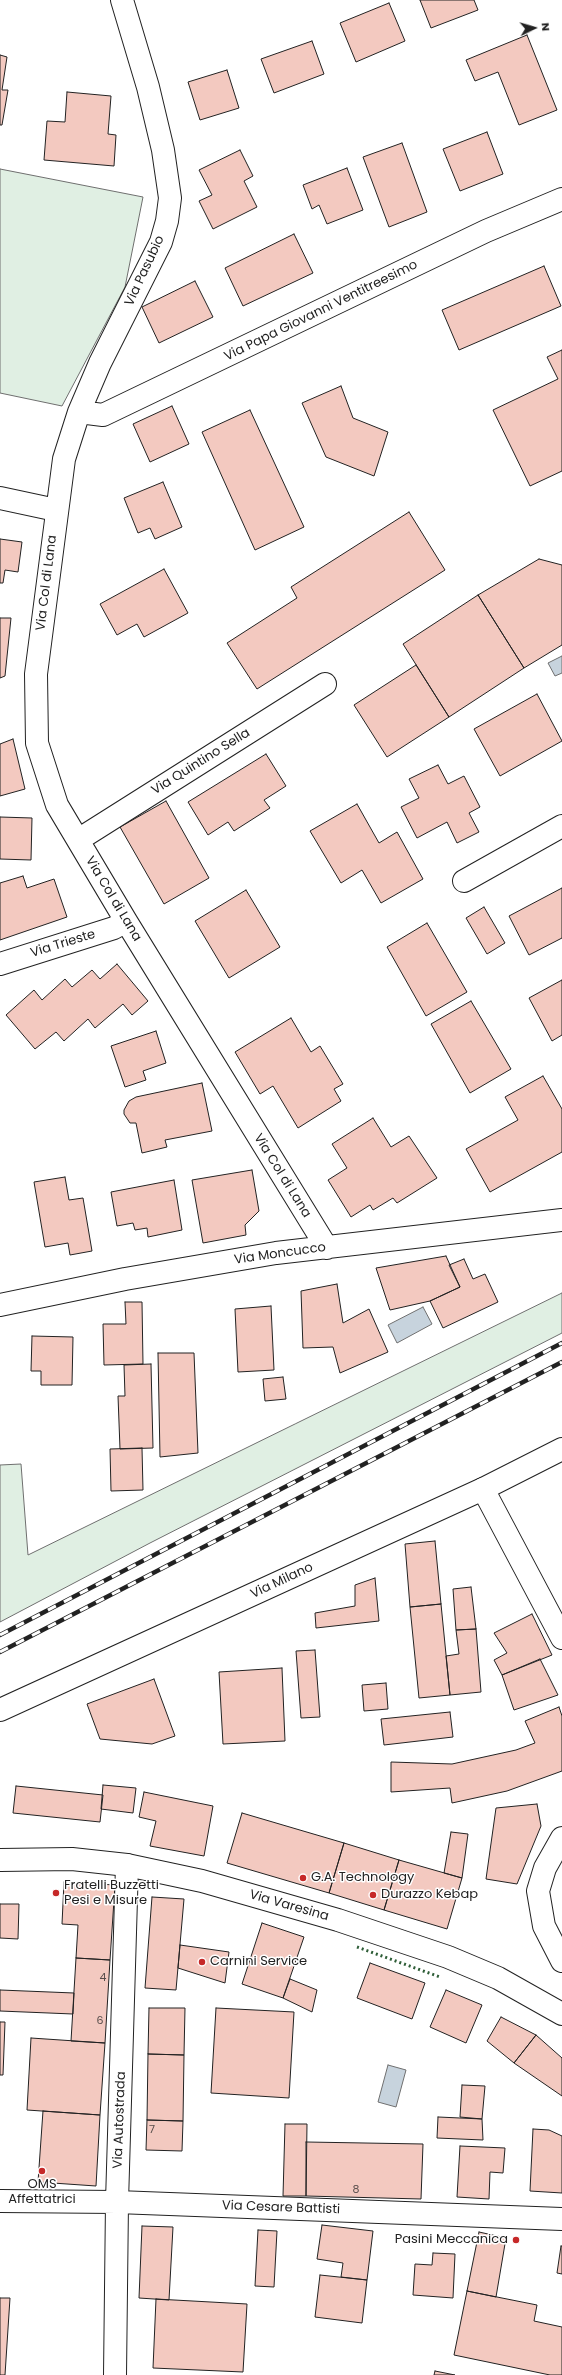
<!DOCTYPE html>
<style>
body{margin:0}
#map{position:relative;width:562px;height:2375px;overflow:hidden;background:#fff;font-family:Poppins,sans-serif}
canvas{display:block}
.north{position:absolute;left:514px;top:8px;width:40px;height:40px;-webkit-text-stroke:3px #fff;paint-order:stroke;rotate:85deg;font-size:11px;font-weight:700;line-height:16px;text-align:center;color:#222}
.north::after{content:'';display:block;margin:auto;width:14px;height:18px;background:#222;clip-path:polygon(50% 0,100% 100%,50% 72%,0 100%)}
</style>
<div id="map">
<canvas width="562" height="2375"></canvas>
<div class="north">N</div>
</div>
<script>
const context = document.querySelector('canvas').getContext('2d');
context.lineJoin = 'round';
function paint(path, color) { context.fillStyle = color; context.fill(path, 'evenodd'); }
const shape = rows => new Path2D(rows.map(r => 'M' + r).join(''));
function stroke(path, color, width, dash) { context.strokeStyle = color; context.lineWidth = width; context.lineCap = dash ? 'butt' : 'round'; context.setLineDash(dash || []); context.stroke(path); }
function label(font, color, halo, rows, align = 'center') {
  context.font = font + ' Poppins,sans-serif'; context.lineWidth = 3; context.setLineDash([]); context.textBaseline = 'middle'; context.strokeStyle = halo; context.fillStyle = color; for (const [text, x, y, turn = 0] of rows) {
    context.save(); context.translate(x, y); context.rotate((+turn || 0) * Math.PI / 180); context.textAlign = isNaN(turn) ? turn : align; if (halo) context.strokeText(text, 0, 0); context.fillText(text, 0, 0); context.restore();
  }
}
const green = shape([
 [0,169,143,197,125,287,62,406,0,393,0,169],
 [562,1293,562,1333,150,1543,0,1622,0,1465,21,1464,28,1555,562,1293]
]);
paint(green, '#e0efe3');
stroke(green, '#6f6f6f', 1);
const water = shape([
 [562,656,562,673,555,676,548,663,562,656],
 [423,1307,432,1324,397,1343,388,1325,423,1307],
 [388,2065,406,2070,396,2107,378,2102,388,2065]
]);
paint(water, '#c7d3dd');
stroke(water, '#6f6f6f', 1);
const building = shape([
 [420,0,474,0,478,10,431,28,420,0],
 [389,3,405,41,356,62,340,23,389,3],
 [527,35,557,110,519,125,498,72,475,81,466,60,527,35],
 [312,41,324,74,274,93,261,59,312,41],
 [0,55,7,57,2,90,8,90,2,125,0,125,0,55],
 [227,70,239,108,200,120,188,82,227,70],
 [67,92,111,96,108,134,116,135,114,166,44,160,47,121,65,122,67,92],
 [487,132,503,174,460,191,443,149,487,132],
 [402,143,427,212,389,227,363,157,402,143],
 [240,150,253,176,244,181,257,207,213,229,199,201,212,195,199,170,240,150],
 [347,168,363,210,327,224,319,205,312,209,303,185,347,168],
 [294,234,313,273,243,306,225,268,294,234],
 [544,266,561,306,459,350,442,310,544,266],
 [195,281,213,317,159,343,142,307,195,281],
 [562,350,562,471,530,486,493,410,558,379,547,357,562,350],
 [341,386,353,418,388,432,374,476,326,457,302,403,341,386],
 [172,406,189,444,150,462,133,424,172,406],
 [250,410,304,527,255,550,202,432,250,410],
 [163,482,182,527,155,539,150,528,138,533,124,498,163,482],
 [409,512,445,570,257,689,227,643,297,598,291,587,409,512],
 [0,539,22,542,18,572,5,570,3,583,0,583,0,539],
 [539,559,562,565,562,645,524,668,478,595,539,559],
 [164,569,188,613,144,637,137,624,117,635,100,604,164,569],
 [478,595,524,668,449,717,403,644,478,595],
 [0,618,11,618,5,676,0,678,0,618],
 [416,665,449,717,387,757,354,705,416,665],
 [537,694,562,741,500,776,474,729,537,694],
 [13,739,25,789,0,796,0,744,13,739],
 [266,754,286,786,264,800,270,808,234,831,228,822,208,835,188,802,266,754],
 [438,765,448,784,464,776,480,807,469,813,479,832,457,843,447,822,417,838,401,807,419,798,409,779,438,765],
 [166,801,209,878,164,904,120,827,166,801],
 [357,804,379,843,397,832,423,879,381,903,362,870,341,883,310,831,357,804],
 [0,817,32,818,31,860,0,859,0,817],
 [23,876,27,888,54,879,67,917,0,940,0,883,23,876],
 [562,888,562,938,529,955,509,916,562,888],
 [246,890,280,947,229,978,195,921,246,890],
 [484,907,505,943,487,954,466,918,484,907],
 [427,923,467,992,426,1016,387,947,427,923],
 [117,964,148,1001,132,1015,123,1004,95,1028,88,1019,64,1041,56,1032,35,1049,6,1015,34,990,42,1000,65,979,72,987,92,970,100,979,117,964],
 [562,980,562,1035,552,1041,529,998,562,980],
 [471,1001,511,1069,470,1093,431,1024,471,1001],
 [291,1018,311,1052,320,1046,343,1084,334,1089,341,1101,298,1128,273,1086,260,1094,235,1052,291,1018],
 [156,1031,166,1063,143,1071,146,1080,125,1087,111,1046,156,1031],
 [543,1076,562,1109,562,1152,490,1192,466,1149,518,1120,505,1097,543,1076],
 [202,1083,212,1131,165,1140,167,1147,142,1153,136,1123,130,1123,124,1114,124,1110,129,1101,136,1097,202,1083],
 [373,1118,391,1147,409,1136,437,1178,397,1203,393,1198,373,1210,370,1205,351,1217,328,1180,347,1168,332,1144,373,1118],
 [252,1170,259,1211,245,1225,246,1235,203,1243,192,1180,252,1170],
 [65,1177,69,1200,83,1198,92,1251,70,1255,68,1243,45,1247,34,1182,65,1177],
 [174,1180,182,1230,148,1237,147,1228,135,1230,133,1223,117,1226,111,1192,174,1180],
 [446,1256,460,1287,430,1301,390,1310,376,1268,446,1256],
 [464,1259,473,1279,485,1274,498,1302,443,1328,430,1301,460,1287,449,1265,464,1259],
 [337,1284,343,1323,369,1309,388,1352,340,1373,333,1347,303,1348,301,1291,337,1284],
 [125,1302,142,1302,143,1364,104,1365,103,1324,126,1324,125,1302],
 [271,1306,274,1370,238,1372,235,1309,271,1306],
 [32,1336,73,1337,72,1385,41,1385,41,1371,31,1371,32,1336],
 [158,1353,194,1353,198,1453,160,1457,158,1353],
 [151,1364,153,1448,120,1449,118,1396,125,1396,124,1365,151,1364],
 [283,1377,286,1399,265,1401,263,1379,283,1377],
 [142,1448,143,1490,111,1491,110,1449,142,1448],
 [435,1541,441,1604,410,1607,405,1544,435,1541],
 [375,1578,379,1621,316,1628,315,1613,355,1606,355,1585,375,1578],
 [471,1587,476,1629,456,1630,453,1589,471,1587],
 [441,1604,450,1695,419,1698,410,1607,441,1604],
 [532,1614,552,1655,502,1675,494,1660,507,1653,494,1633,532,1614],
 [476,1629,481,1692,450,1695,446,1656,459,1654,456,1630,476,1629],
 [315,1650,320,1717,301,1718,296,1651,315,1650],
 [540,1659,558,1695,514,1710,502,1675,540,1659],
 [282,1668,285,1741,223,1744,219,1672,282,1668],
 [154,1679,175,1736,152,1744,100,1739,87,1704,154,1679],
 [386,1683,388,1709,364,1711,362,1685,386,1683],
 [559,1707,562,1716,562,1771,507,1791,452,1803,450,1788,391,1792,391,1762,452,1764,516,1750,535,1743,525,1721,559,1707],
 [450,1712,453,1737,384,1745,381,1719,450,1712],
 [103,1785,136,1788,133,1813,101,1809,103,1785],
 [16,1786,103,1795,100,1822,13,1813,16,1786],
 [144,1792,213,1806,204,1856,150,1846,156,1821,139,1817,144,1792],
 [537,1804,541,1826,517,1884,486,1879,496,1808,537,1804],
 [242,1813,344,1843,329,1893,227,1863,242,1813],
 [451,1832,468,1834,462,1878,444,1873,451,1832],
 [344,1843,399,1860,384,1910,329,1893,344,1843],
 [399,1860,462,1878,447,1929,384,1910,399,1860],
 [64,1882,115,1885,110,1960,76,1958,78,1925,62,1924,64,1882],
 [152,1897,184,1899,176,1990,145,1988,152,1897],
 [0,1904,19,1904,18,1939,0,1938,0,1904],
 [262,1923,304,1937,283,1998,242,1984,262,1923],
 [180,1945,229,1952,225,1983,178,1968,180,1945],
 [76,1958,110,1960,105,2043,71,2041,76,1958],
 [370,1963,425,1983,412,2019,357,1998,370,1963],
 [290,1979,317,1990,312,2012,283,1998,290,1979],
 [0,1990,74,1993,73,2014,0,2011,0,1990],
 [446,1990,482,2005,466,2043,430,2027,446,1990],
 [149,2008,185,2008,184,2055,148,2054,149,2008],
 [216,2008,294,2012,289,2098,211,2093,216,2008],
 [501,2017,536,2035,514,2063,487,2041,501,2017],
 [0,2022,5,2022,3,2075,0,2075,0,2022],
 [536,2035,562,2058,562,2096,514,2063,536,2035],
 [31,2038,105,2043,100,2115,27,2110,31,2038],
 [148,2054,184,2055,183,2121,147,2120,148,2054],
 [462,2085,485,2086,482,2119,460,2117,462,2085],
 [43,2111,100,2115,96,2186,38,2182,43,2111],
 [438,2117,482,2119,483,2140,437,2138,438,2117],
 [147,2120,183,2121,182,2151,146,2150,147,2120],
 [285,2124,307,2124,306,2196,283,2196,285,2124],
 [533,2129,549,2130,562,2136,562,2193,530,2191,533,2129],
 [306,2142,423,2144,421,2199,306,2196,306,2142],
 [460,2146,505,2148,503,2173,490,2172,489,2199,457,2197,460,2146],
 [322,2225,373,2231,367,2280,341,2277,343,2263,317,2259,322,2225],
 [142,2226,173,2227,169,2300,139,2298,142,2226],
 [258,2230,277,2231,274,2287,255,2286,258,2230],
 [479,2232,506,2238,496,2297,467,2291,479,2232],
 [561,2246,562,2246,562,2274,557,2273,561,2246],
 [433,2253,455,2254,453,2298,413,2295,415,2264,432,2265,433,2253],
 [320,2275,367,2280,362,2323,315,2317,320,2275],
 [467,2291,537,2305,534,2321,562,2327,562,2375,550,2375,454,2355,467,2291],
 [0,2298,10,2298,5,2375,0,2375,0,2298],
 [156,2299,247,2304,243,2372,153,2368,156,2299],
 [435,2371,455,2375,434,2375,435,2371]
]);
paint(building, '#f3c9c0');
stroke(building, '#222', 1);
const minor = shape([
 [122,0,148,87,163,150,170,198,167,221,161,242,100,363,79,412,64,459,36,674,37,743,57,805,126,921,327,1248],
 [79,412,103,415,486,231,562,199],
 [0,498,56,510],
 [78,840,325,684],
 [464,881,562,826],
 [0,964,114,928,126,921],
 [0,1305,125,1279,276,1253,562,1220],
 [483,1489,562,1638],
 [562,1838,545,1868,538,1891,544,1926,562,1961],
 [0,2201,117,2202,562,2219],
 [115,2375,117,2202,127,1865]
]);
const tertiary = shape([
 [0,1710,483,1489,562,1449]
]);
const secondary = shape([
 [0,1860,72,1859,127,1865,202,1881,338,1920,448,1957,498,1978,562,2014]
]);
stroke(minor, '#222', 24);
stroke(tertiary, '#222', 24);
stroke(secondary, '#222', 24);
stroke(minor, '#fff', 22);
stroke(tertiary, '#fff', 22);
stroke(secondary, '#fff', 22);
const rail = shape([
 [0,1635,562,1343],
 [0,1652,562,1362]
]);
stroke(rail, '#222', 4.5);
stroke(rail, '#fff', 3, [9]);
stroke(shape([
 [357,1947,440,1977]
]), '#2f5e38', 3, [2, 3]);
for (const [x, y, r, color] of [
 [303,1878,4,"#c62828"],
 [56,1893,4,"#c62828"],
 [373,1895,4,"#c62828"],
 [202,1962,4,"#c62828"],
 [42,2171,4,"#c62828"],
 [516,2240,4,"#c62828"]
]) { const dot = new Path2D(); dot.arc(x, y, r, 0, 2 * Math.PI); context.fillStyle = color; context.fill(dot); stroke(dot, '#fff', 1.5); }
label('11px', '#564c4a', null, [
 ["4",103,1978],
 ["6",100,2021],
 ["7",152,2130],
 ["8",356,2190]
]);
label('13px', '#222', '#fff', [
 ["Via Pasubio",145,271,-65],
 ["Via Papa Giovanni Ventitreesimo",321,311,-26],
 ["Via Col di Lana",47,583,-83],
 ["Via Quintino Sella",201,762,-32],
 ["Via Col di Lana",113,899,59],
 ["Via Trieste",63,944,-17],
 ["Via Col di Lana",282,1176,58],
 ["Via Moncucco",280,1254,-8],
 ["Via Milano",282,1581,-25],
 ["Via Varesina",289,1906,16],
 ["Via Autostrada",120,2120,-88],
 ["Via Cesare Battisti",281,2208,2]
]);
label('13px', '#222', '#fff', [
 ["G.A. Technology",311,1878],
 ["Fratelli Buzzetti",64,1886],
 ["Pesi e Misure",64,1901],
 ["Durazzo Kebap",381,1895],
 ["Carnini Service",210,1962],
 ["OMS",42,2185,"center"],
 ["Affettatrici",42,2200,"center"],
 ["Pasini Meccanica",508,2240,"right"]
], 'left');
</script>
